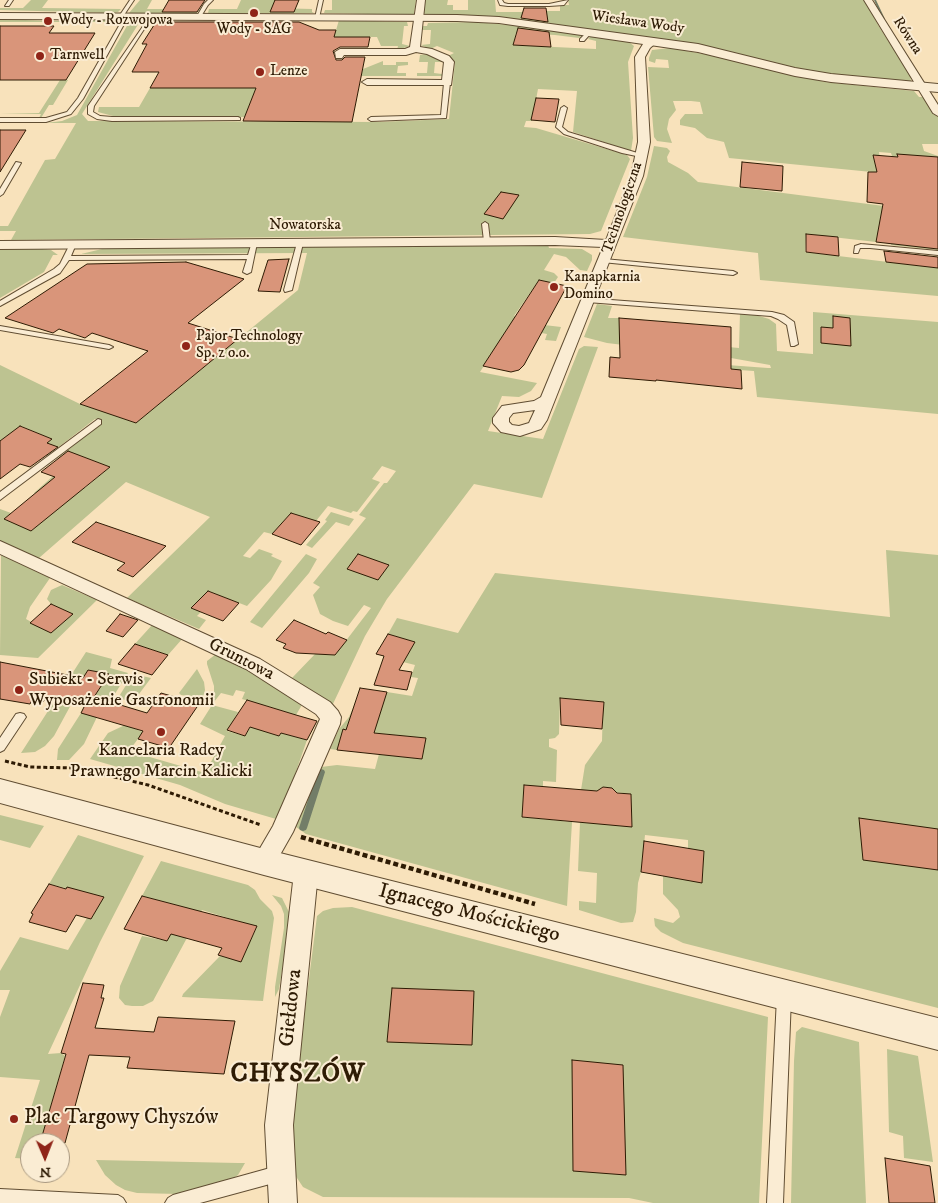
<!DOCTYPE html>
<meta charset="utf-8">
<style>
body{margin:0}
#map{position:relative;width:938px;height:1203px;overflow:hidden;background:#f8e2bb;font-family:"IM FELL DW Pica",serif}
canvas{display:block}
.north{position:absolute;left:20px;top:1133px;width:50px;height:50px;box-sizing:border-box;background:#faecd3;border:1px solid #a89880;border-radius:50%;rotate:179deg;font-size:14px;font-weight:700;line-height:20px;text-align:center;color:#2e1b04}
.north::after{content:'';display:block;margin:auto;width:18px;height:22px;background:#8f2418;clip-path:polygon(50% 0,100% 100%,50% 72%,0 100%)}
</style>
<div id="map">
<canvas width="938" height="1203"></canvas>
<div class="north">N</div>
</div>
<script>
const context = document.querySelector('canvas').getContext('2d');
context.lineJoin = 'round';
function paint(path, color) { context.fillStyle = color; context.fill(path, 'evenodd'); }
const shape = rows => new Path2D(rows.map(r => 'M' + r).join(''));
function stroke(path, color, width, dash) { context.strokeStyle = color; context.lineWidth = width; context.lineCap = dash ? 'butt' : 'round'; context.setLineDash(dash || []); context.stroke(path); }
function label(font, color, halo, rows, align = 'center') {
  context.font = font + ' "IM FELL DW Pica",serif'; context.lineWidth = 4; context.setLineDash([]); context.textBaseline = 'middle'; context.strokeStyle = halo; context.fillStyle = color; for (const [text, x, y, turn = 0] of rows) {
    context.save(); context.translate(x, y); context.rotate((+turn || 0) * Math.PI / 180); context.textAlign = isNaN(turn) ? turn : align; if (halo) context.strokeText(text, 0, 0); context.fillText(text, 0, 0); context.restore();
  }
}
paint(shape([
 [31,0,48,0,42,8,121,9,118,12,113,13,0,10,0,8,23,8],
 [140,0,152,0,147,9,197,9,199,11,195,14,129,13],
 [241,0,275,0,273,8,312,9,312,12,314,13,208,13,209,9,237,9],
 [332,0,416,0,414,14,412,15,324,13,325,10,332,10],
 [425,0,448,0,447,5,453,5,453,10,468,10,468,0,495,0,496,12,546,12,546,11,560,11,560,5,569,5,568,0,865,0,878,25,910,75,911,81,882,82,796,69,695,45,539,22,497,18,426,15,424,13],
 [0,19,51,21,112,19,118,22,0,22],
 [132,20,137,20,139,23,82,114,88,121,378,122,449,119,455,62,448,56,454,53,437,46,430,49,421,45,430,44,431,30,422,30,423,26,427,26,428,23,476,22,510,25,583,35,579,38,555,35,516,33,513,45,596,49,596,41,588,39,591,36,629,42,634,46,628,62,633,138,631,151,573,132,577,91,538,89,532,121,526,121,524,127,536,128,627,155,630,159,601,231,590,234,11,240,16,231,0,231,0,226,8,226,45,160,55,159,76,123,46,123,62,121,77,115,128,24],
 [339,20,407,22,408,26,404,26,402,44,410,46,397,50,398,46,381,46,377,37,334,37],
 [670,48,715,56,825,82,914,91,919,97,924,97,928,101,938,117,938,144,922,144,924,151,938,156,938,162,892,156,891,153,879,152,882,173,729,158,724,142,707,138,695,128,680,125,680,120,685,114,703,114,700,102,691,101,673,101,676,110,669,119,667,129,672,143,657,141,654,137,648,67,669,68,668,60,656,59,655,63,649,61,649,58,652,50],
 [429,54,443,59,444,62,435,62,434,73,442,74,442,76,417,76,417,73,427,73,428,62,419,62,420,55],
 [383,61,383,65,396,65,396,62,408,62,408,65,398,66,397,73,406,73,406,76,361,76,363,69],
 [60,80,68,80,53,105,49,105,41,118,39,118,41,114,0,114,39,113],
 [150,88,256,88,245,117,113,116,98,112,99,107,139,107],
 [654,146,667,148,670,151,667,157,668,162,688,173,698,182,938,213,938,250,891,245,892,238,877,236,876,242,806,234,805,252,938,268,938,296,760,280,758,253,623,237,647,177],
 [548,245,549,248,582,249,592,255,592,260,587,271,580,270,566,257,554,254,544,270,554,273,558,277,554,283,539,280,514,316,536,324,561,327,556,341,545,340,547,334,509,327,480,372,537,383,531,391,519,397,502,396,488,431,543,439,579,349,584,346,598,347,542,498,474,484,387,599,365,636,332,706,292,678,316,653,335,655,371,608,364,605,348,626,333,621,320,614,313,595,320,587,313,583,366,518,359,515,384,483,387,483,396,471,382,466,372,479,380,482,357,512,353,511,351,513,328,506,316,521,291,513,272,534,264,532,243,556,250,558,259,549,273,554,271,556,282,561,271,580,247,606,208,591,192,608,201,612,197,616,206,620,199,629,127,598,210,517,126,482,39,558,0,541,0,509,11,513,5,519,31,531,62,505,34,493,53,476,85,488,110,467,79,455,68,464,57,459,102,422,95,419,47,456,35,452,52,439,21,426,0,441,0,365,80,404,136,423,298,290,307,253,81,254,102,249],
 [0,249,42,249,51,250,58,255,53,255,44,272,0,298],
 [597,304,612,306,608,318,619,318,662,341,739,348,740,313,756,315,769,319,776,324,777,351,813,354,813,312,938,322,938,414,757,397,754,371,725,369,727,365,768,368,771,368,770,365,731,358,607,343,584,337],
 [331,512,354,519,349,526,336,522,312,548,306,545,327,521,325,520],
 [886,550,938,555,938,1008,683,943,661,932,655,926,654,918,673,923,680,917,678,910,663,894,663,876,702,882,704,851,688,849,688,840,645,835,641,872,638,883,636,912,633,922,621,923,579,910,579,901,596,903,597,873,578,871,580,822,632,826,631,794,615,792,611,788,603,787,600,791,581,790,585,765,602,741,603,702,560,698,559,734,555,738,549,739,549,747,557,750,556,782,543,781,543,787,524,786,522,817,572,822,567,906,306,834,296,827,295,823,317,770,321,767,337,765,375,769,379,754,422,759,425,738,343,730,337,750,330,749,339,729,349,717,356,701,382,705,387,692,412,696,418,678,411,677,415,665,403,662,415,642,388,634,397,618,458,633,495,573,890,617],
 [306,554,317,559,309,573,262,628,250,622],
 [1,555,50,578,30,607,26,619,51,633,72,614,51,604,47,599,51,590,62,585,97,600,38,658,0,655],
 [153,624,183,638,168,655,142,646,140,648,133,646],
 [86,652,112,659,110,668,128,673,111,700,95,696,101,687,96,685,104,673,88,670,69,700,73,701,54,736,45,746,35,752,21,753],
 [216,654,276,683,303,703,296,715,264,705,257,717,249,715,256,703,242,699,245,692,236,690,233,696,221,693,214,702,214,686,207,664,207,661],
 [197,669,204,682,205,690,200,707,199,701,195,697,181,695,179,693],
 [133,674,151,678,133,702,118,698],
 [212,705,238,712,227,731,245,736,255,720,264,731,279,736,281,733,307,740,292,783,276,819,225,804,180,785,90,759,108,733,125,725,143,732,129,751,205,773,225,736,200,724],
 [81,713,97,717,84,744,69,760,57,760,58,749],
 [0,815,44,826,30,848,0,840],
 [78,835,144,856,100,942,48,1054,61,1053,65,1056,40,1143,30,1143,30,1159,15,1158,40,1080,0,1077,0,1051,10,1052,0,1051,0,1017,10,990,0,990,0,971,20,937,68,950,87,918,91,919,103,897,49,884],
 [161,861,248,885,255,890,260,899,272,911,274,918,263,1001,182,997,183,994,220,956,241,961,257,927,202,910,153,1001,143,1006,132,1006,125,1005,119,998,120,986,142,936,167,941,184,907,142,896],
 [272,895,282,898,289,912,283,965,279,989,275,997,275,987,284,928,284,914,281,906],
 [352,907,768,1017,759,1203,653,1203,629,1198,323,1197,303,1187,295,1175,291,1150,299,1057,317,916,323,911,333,908],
 [802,1027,859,1042,866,1203,791,1203,794,1061,796,1032],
 [887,1049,918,1056,933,1162,904,1158,903,1136,889,1132],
 [96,1160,238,1163,245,1163,238,1175,229,1181,178,1194,137,1193,125,1190,116,1185,105,1175]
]), '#bdc391');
paint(shape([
 [874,0,876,0,885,19,882,18,874,0],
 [321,769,324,770,325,772,307,828,306,830,303,831,300,830,299,828,317,772,318,770,321,769]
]), '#727d68');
const building = shape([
 [169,0,205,0,197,12,162,12,169,0],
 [275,0,299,0,294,12,270,12,275,0],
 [524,8,546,8,548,22,521,18,524,8],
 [156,22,299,22,319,30,336,30,334,37,370,37,368,47,340,47,333,51,336,60,342,60,345,57,365,57,352,122,243,121,256,88,150,88,159,72,132,72,147,44,142,44,156,22],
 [0,26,54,26,49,33,95,33,66,80,0,80,0,26],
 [518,28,549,32,551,47,513,45,518,28],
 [536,98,559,99,555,122,531,120,536,98],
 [0,130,26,130,0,172,0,130],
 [897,154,938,157,938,249,876,242,883,204,867,202,868,172,877,172,873,155,898,157,897,154],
 [742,162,783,166,782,191,740,187,742,162],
 [501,192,519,195,503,219,484,214,501,192],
 [806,234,838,237,839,256,806,252,806,234],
 [884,251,938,257,938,268,886,262,884,251],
 [289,259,280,292,258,291,268,260,289,259],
 [186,262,244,279,188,323,238,339,136,423,80,404,148,351,92,333,85,338,59,329,53,333,5,318,87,264,186,262],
 [539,280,567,286,524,365,519,370,511,372,483,366,539,280],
 [833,316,850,318,851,346,821,343,821,327,833,328,833,316],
 [619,318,731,327,731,369,741,370,742,389,656,380,656,381,609,377,610,357,620,358,619,318],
 [20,426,52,439,47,443,58,447,30,467,20,464,0,479,0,441,20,426],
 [68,451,110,467,31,531,4,519,55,477,41,472,68,451],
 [291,513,320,522,301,545,272,534,291,513],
 [96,522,166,546,133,577,117,570,125,563,72,542,96,522],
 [358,554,389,565,378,580,347,569,358,554],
 [208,591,239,603,223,621,191,608,208,591],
 [51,604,73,614,51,633,30,623,51,604],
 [120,614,138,620,123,637,106,631,120,614],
 [294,620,326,634,328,632,347,640,335,655,296,653,283,648,286,644,276,640,294,620],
 [388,634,415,642,399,670,412,672,407,690,374,685,384,656,376,654,388,634],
 [135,644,168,655,152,675,118,664,135,644],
 [0,662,83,678,88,670,109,674,94,697,147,713,161,693,199,704,169,748,138,739,143,731,81,713,86,703,47,696,43,702,32,700,30,704,0,699,0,662],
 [360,688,387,692,374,733,426,738,422,759,337,750,343,729,346,730,360,688],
 [560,698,604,702,602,729,561,725,560,698],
 [247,700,296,715,317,721,307,740,281,733,279,736,250,727,245,736,227,730,247,700],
 [524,785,597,791,603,787,612,788,617,793,631,794,632,827,522,817,524,785],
 [859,818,938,829,938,870,863,860,859,818],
 [644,841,704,851,702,883,641,872,644,841],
 [49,884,66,889,67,887,104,897,91,919,76,915,66,932,29,922,33,914,31,913,49,884],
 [142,896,203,912,257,926,241,962,218,955,222,948,171,934,167,941,124,929,142,896],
 [83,983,104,985,101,998,104,998,95,1028,154,1032,158,1017,235,1021,224,1074,127,1068,130,1057,89,1055,65,1143,40,1143,66,1054,61,1053,83,983],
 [392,988,474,991,472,1045,387,1042,392,988],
 [572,1060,623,1065,626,1175,573,1171,572,1060],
 [885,1158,930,1166,935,1203,889,1203,885,1158]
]);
paint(building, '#d9957a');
stroke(building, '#2e1b04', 1);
const service = shape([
 [9,0,13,0,9,6,5,6,9,0],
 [130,0,134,0,124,15,120,15,130,0],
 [208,0,213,0,208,5,200,18,196,18,204,4,208,0],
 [319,0,323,0,319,18,317,19,315,18,319,0],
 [498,0,502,0,504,3,508,4,549,4,568,0,564,5,549,6,508,6,500,5,498,0],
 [126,16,128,17,83,99,71,114,46,122,0,122,0,118,46,118,67,112,78,98,124,17,126,16],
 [150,16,152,17,94,106,93,112,100,116,112,117,238,117,240,118,240,120,112,121,97,119,88,114,88,106,150,16],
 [588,31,592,32,584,41,580,41,580,39,588,31],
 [447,81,450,83,446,118,371,121,368,119,371,117,441,115,444,83,447,81],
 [564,106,567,108,562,127,568,132,644,155,641,157,622,153,564,134,556,127,561,108,564,106],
 [16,162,21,163,3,194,0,196,0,189,16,162],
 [485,222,488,224,490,241,487,243,484,241,482,224,485,222],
 [300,241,303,243,292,290,285,292,284,290,297,243,300,241],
 [73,242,76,244,71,256,248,255,252,242,257,243,251,272,247,274,243,272,247,259,69,260,60,273,0,306,0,301,54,269,60,264,70,244,73,242],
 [861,244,938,251,938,255,870,248,860,248,858,253,854,253,855,246,861,244],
 [604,259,733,271,737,273,733,275,602,262,601,261,604,259],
 [584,298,772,312,784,315,794,322,798,344,794,346,791,346,787,325,778,319,771,316,587,302,584,302,584,298],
 [0,326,109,345,113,347,109,349,0,330,0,326],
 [98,419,101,420,101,424,0,500,0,492,98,419],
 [20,713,24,714,26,717,4,750,0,752,0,738,16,714,20,713],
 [784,990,789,992,791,997,783,1203,767,1203,777,997,779,992,784,990],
 [281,1165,286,1168,289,1173,286,1178,281,1181,200,1203,165,1203,168,1198,173,1195,281,1165],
 [0,1189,118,1195,123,1198,126,1203,0,1203,0,1189]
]);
const minor = shape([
 [417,0,425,0,420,47,432,49,449,56,454,62,451,85,367,85,362,82,367,79,442,80,444,62,427,54,416,52,406,55,344,55,342,58,336,58,335,52,340,49,405,49,410,47,417,0],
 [864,0,872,0,938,105,938,116,933,113,864,0],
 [653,38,658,41,650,48,645,57,650,142,643,176,547,420,541,429,520,436,501,432,493,423,493,418,502,406,534,401,541,397,603,247,555,245,0,249,0,241,555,237,606,240,631,176,638,142,635,57,643,44,653,38],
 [535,410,529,423,519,426,512,425,509,422,509,418,513,413,535,410],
 [0,541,260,659,330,702,338,711,341,717,340,724,293,832,272,869,264,872,256,869,252,862,273,826,320,719,316,714,246,669,0,554,0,541],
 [306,863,314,866,318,873,293,1125,297,1203,269,1203,265,1125,294,873,298,866,306,863]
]);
const tertiary = shape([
 [0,13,457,15,499,17,698,44,795,68,831,74,938,84,938,92,831,82,795,76,698,52,499,23,457,21,0,19,0,13],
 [0,779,264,849,938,1018,938,1050,264,875,0,803,0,779]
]);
stroke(service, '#604d32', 2);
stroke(minor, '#604d32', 2);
stroke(tertiary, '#604d32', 2);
stroke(shape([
 [5,761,30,767,76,768,148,785,261,825],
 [301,837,305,838]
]), '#2e1b04', 3, [4, 2.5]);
stroke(shape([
 [301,837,535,904]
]), '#2e1b04', 4.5, [5, 3]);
paint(service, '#faecd3');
paint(minor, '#faecd3');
paint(tertiary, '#faecd3');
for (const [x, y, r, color] of [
 [254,13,5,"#8f2418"],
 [48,21,5,"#8f2418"],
 [40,56,5,"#8f2418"],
 [260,72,5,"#8f2418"],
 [554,287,5,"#8f2418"],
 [186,346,5,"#8f2418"],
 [19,690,5,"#8f2418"],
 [161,732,5,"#8f2418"],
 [14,1119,5,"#8f2418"]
]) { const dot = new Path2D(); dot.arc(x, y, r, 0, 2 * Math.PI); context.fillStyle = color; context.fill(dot); stroke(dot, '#faecd3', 2); }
label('15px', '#2e1b04', '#faecd3', [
 ["Wody - Rozwojowa",58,21],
 ["Wody - SAG",254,30,"center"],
 ["Tarnwell",50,56],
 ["Lenze",270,72],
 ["Kanapkarnia",564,278],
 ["Domino",564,295],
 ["Pajor Technology",196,337],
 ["Sp. z o.o.",196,354]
], 'left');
label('15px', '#2e1b04', '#faecd3', [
 ["Wiesława Wody",638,23,8],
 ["Równa",907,36,57],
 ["Technologiczna",623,208,-71],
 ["Nowatorska",305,226]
]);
label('18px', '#2e1b04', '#faecd3', [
 ["Gruntowa",241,660,27]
]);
label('18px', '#2e1b04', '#faecd3', [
 ["Subiekt - Serwis",29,680],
 ["Wyposażenie Gastronomii",29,701],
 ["Kancelaria Radcy",161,751,"center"],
 ["Prawnego Marcin Kalicki",161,772,"center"]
], 'left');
label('21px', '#2e1b04', '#faecd3', [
 ["Ignacego Mościckiego",469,914,14],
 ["Giełdowa",292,1008,-84]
]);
label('21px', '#2e1b04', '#faecd3', [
 ["Plac Targowy Chyszów",24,1119]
], 'left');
context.letterSpacing = '1px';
label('bold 26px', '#2e1b04', '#faecd3', [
 ["CHYSZÓW",298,1076]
]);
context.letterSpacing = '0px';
</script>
